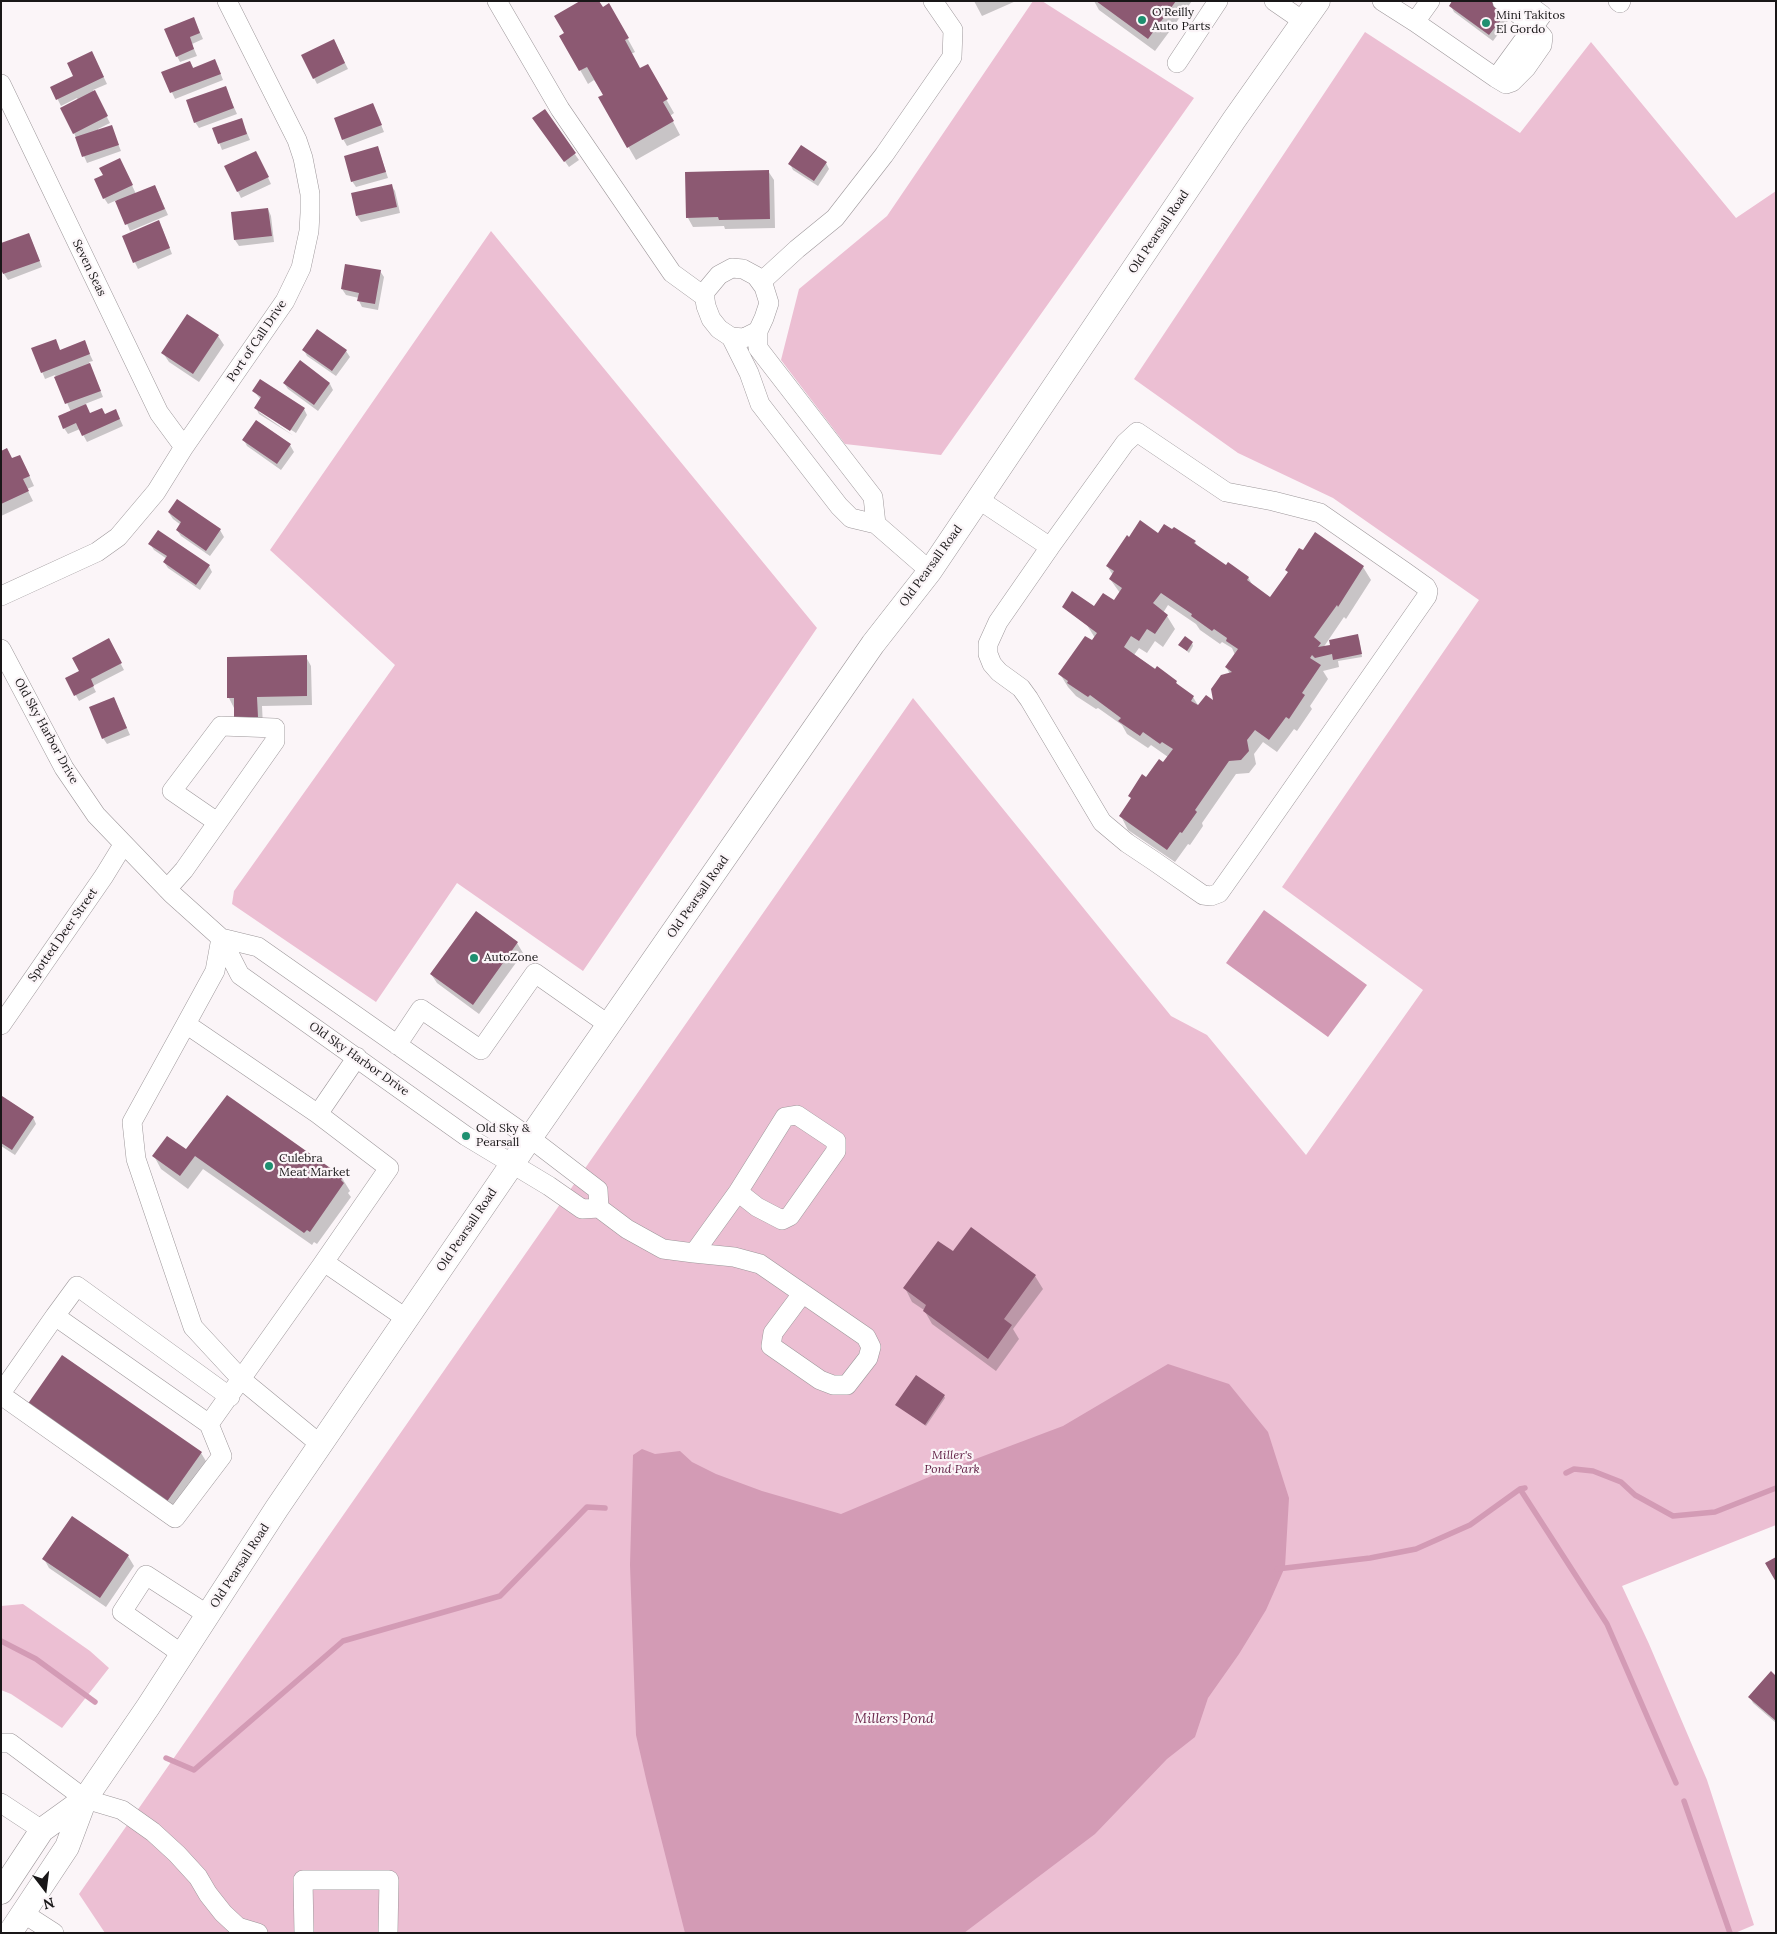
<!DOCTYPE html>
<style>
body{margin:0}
#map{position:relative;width:1777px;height:1934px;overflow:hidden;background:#fbf5f8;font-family:Lora,serif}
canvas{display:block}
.frame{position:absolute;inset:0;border:2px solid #191718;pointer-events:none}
.north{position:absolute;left:20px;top:1864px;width:50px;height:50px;-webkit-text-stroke:4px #fbf5f8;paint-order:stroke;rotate:165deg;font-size:14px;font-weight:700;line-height:20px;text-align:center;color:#191718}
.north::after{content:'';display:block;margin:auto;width:18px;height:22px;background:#191718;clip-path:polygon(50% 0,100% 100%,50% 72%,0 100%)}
</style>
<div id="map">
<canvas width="1777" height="1934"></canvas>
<div class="frame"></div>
<div class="north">N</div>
</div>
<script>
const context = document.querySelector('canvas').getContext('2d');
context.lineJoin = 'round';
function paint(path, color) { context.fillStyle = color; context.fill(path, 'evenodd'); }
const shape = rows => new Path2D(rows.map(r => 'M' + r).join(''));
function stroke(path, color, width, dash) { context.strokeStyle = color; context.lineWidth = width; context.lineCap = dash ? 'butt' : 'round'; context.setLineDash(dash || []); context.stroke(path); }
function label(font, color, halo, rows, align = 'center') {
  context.font = font + ' Lora,serif'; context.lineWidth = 4.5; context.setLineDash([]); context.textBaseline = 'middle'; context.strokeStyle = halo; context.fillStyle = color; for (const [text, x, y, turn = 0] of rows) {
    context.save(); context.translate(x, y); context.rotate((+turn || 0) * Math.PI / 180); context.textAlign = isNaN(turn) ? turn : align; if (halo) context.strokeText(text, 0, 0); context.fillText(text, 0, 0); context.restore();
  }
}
paint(shape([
 [1033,1,1042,1,1194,98,941,455,845,444,781,360,799,289,887,216],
 [1365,32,1520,133,1591,42,1736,218,1776,191,1776,1525,1622,1586,1649,1644,1707,1780,1754,1925,1735,1933,105,1933,79,1894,913,698,1171,1016,1207,1035,1306,1155,1423,990,1282,887,1479,600,1333,498,1238,453,1134,379],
 [491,231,817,628,583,971,457,883,376,1002,232,904,234,891,395,665,270,550],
 [23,1604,90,1651,109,1668,62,1728,11,1694,1,1690,1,1606]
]), '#ecbfd3');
paint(shape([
 [1264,910,1367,985,1328,1037,1226,963],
 [1168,1364,1229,1384,1268,1432,1289,1498,1285,1567,1266,1610,1239,1654,1208,1698,1195,1737,1167,1759,1095,1834,964,1933,685,1933,647,1783,636,1735,630,1565,633,1455,642,1449,655,1454,680,1451,692,1462,716,1474,762,1491,841,1514,941,1472,1063,1426]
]), '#d39bb5');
paint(shape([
 [974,1,1016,1,982,16],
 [1094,1,1192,1,1155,51,1099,10],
 [1492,1,1510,18,1493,41,1454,12,1451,6],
 [609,5,635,52,631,54,640,70,647,66,674,113,670,116,680,135,636,160,600,98,604,95,594,80,588,84,561,36],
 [194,19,203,39,192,44,197,56,180,62,177,56],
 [337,47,348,69,317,84,314,78],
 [95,59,107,84,93,90,110,123,98,129,98,131,111,126,121,151,87,163,74,133,78,100,77,98,61,106,52,88,74,77],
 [190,62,194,69,218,67,223,80,175,99,163,73],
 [225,87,237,114,199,128,195,122],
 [373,105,384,132,347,146,343,139],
 [544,111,579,160,569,167,538,124],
 [241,119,250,140,222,150,214,129],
 [378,148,388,178,356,187,352,181],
 [259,159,271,184,241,198,226,167],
 [826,163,829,169,818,186,793,170,790,164],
 [123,166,136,194,155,186,168,215,130,231,117,200,108,204,104,198],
 [768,171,774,180,775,228,725,229,724,226,693,227,688,218],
 [391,185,395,191,400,213,361,222,357,216],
 [268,209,271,216,274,242,239,246,235,240,232,214],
 [162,228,172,254,138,269,123,237],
 [29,234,42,267,8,280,4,274],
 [380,271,384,277,378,310,362,307,359,301,359,298,346,295,342,289],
 [218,336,224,345,199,382,169,362,163,353],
 [84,342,93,361,89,362,103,397,85,404,90,414,119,417,123,426,87,442,80,429,68,434,64,428,71,412,55,375,45,379,33,349,60,351],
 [304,350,346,351,350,357,336,376,307,356],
 [284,383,330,384,333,390,318,411,288,389],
 [254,391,304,409,307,415,296,433,259,409,259,412,294,436,259,414,256,408,261,400],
 [257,422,290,445,294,452,281,470,247,446,244,440],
 [1,452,25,466,34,486,27,489,33,501,1,516],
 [169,513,220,530,224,537,210,556,181,536,177,530,181,525,173,519],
 [1159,534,1195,542,1198,547,1226,567,1248,577,1253,586,1271,598,1289,573,1286,570,1363,567,1371,580,1346,619,1344,617,1323,648,1359,638,1362,657,1338,661,1339,667,1323,671,1328,679,1310,706,1312,709,1297,731,1294,729,1277,752,1263,742,1254,754,1256,764,1249,773,1236,774,1202,823,1203,826,1190,845,1188,844,1175,862,1128,830,1121,816,1146,778,1164,764,1168,757,1151,745,1148,748,1127,734,1122,725,1098,708,1096,709,1076,696,1068,687,1060,674,1095,638,1087,625,1063,607,1098,611,1115,601,1120,593,1110,579,1113,575,1107,566,1130,538],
 [1168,605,1196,624,1200,630,1220,644,1222,642,1232,648,1235,655,1226,667,1230,674,1215,702,1199,707,1193,697,1178,686,1176,682,1134,655,1139,648,1147,653,1155,641,1163,647,1175,629,1167,616,1163,613],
 [150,544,209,566,212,572,200,590,168,568,164,562,167,559,154,550],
 [108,640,124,670,93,686,96,692,79,701,67,679,81,672],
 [1192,643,1193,646,1189,653,1180,645],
 [306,657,311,666,312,705,262,706,263,727,241,727,234,708,229,698],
 [114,698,130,735,107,744,103,738],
 [476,913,517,943,523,953,479,1014,437,983,431,974],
 [3,1097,33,1117,36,1124,15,1155,1,1146,1,1100],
 [187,1151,342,1178,350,1191,348,1193,351,1197,317,1244,314,1242,312,1245,203,1169,188,1189,161,1169,154,1156],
 [953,1253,1035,1276,1043,1289,1013,1329,1019,1339,996,1371,932,1324,924,1310,912,1302,905,1288],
 [63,1356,201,1453,209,1466,174,1515],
 [944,1396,945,1398,926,1426,897,1405],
 [73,1518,128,1556,134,1566,106,1607,49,1568,44,1559],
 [1776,1677,1776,1723,1753,1703,1750,1697]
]), '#0003');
stroke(shape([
 [1566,1473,1574,1469,1593,1471,1621,1482,1635,1495,1673,1516,1715,1512,1776,1488],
 [1520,1489,1607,1624,1676,1783],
 [1277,1569,1370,1558,1416,1549,1470,1525,1520,1489,1525,1488],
 [1,1641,36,1659,95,1702],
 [166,1758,194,1770,343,1641,500,1596,587,1507,605,1508],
 [1684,1801,1730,1933]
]), '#d39bb5', 5.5);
paint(shape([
 [580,1,599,1,603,7,609,3,629,38,625,40,640,68,648,64,668,99,663,102,674,121,627,148,598,97,603,95,587,67,579,71,559,36,564,33,554,16],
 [1096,1,1176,1,1148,39],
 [1452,1,1494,1,1508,11,1489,35,1449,6],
 [194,17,200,33,190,37,194,49,176,57,164,29],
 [334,39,345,63,313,79,301,55],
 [92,51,104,77,56,100,50,87,73,76,67,63],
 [215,59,221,74,170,93,161,72,190,61,193,68],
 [226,86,234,108,194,123,186,100],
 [95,90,108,116,73,134,60,108],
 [373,103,382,125,342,140,334,118],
 [545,109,576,153,564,162,532,118],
 [242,118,247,134,218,144,212,128],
 [112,125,119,145,82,157,75,137],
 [801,145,827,162,814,181,788,164],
 [378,146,386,172,351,182,344,156],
 [256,151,269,177,237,192,224,166],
 [120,158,133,185,103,199,94,179,103,175,99,168],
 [769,170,770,219,719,220,718,217,686,218,685,172],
 [392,184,397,207,356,216,351,193],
 [155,185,165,209,125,225,115,201],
 [268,208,272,236,234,240,231,212],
 [159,220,170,248,133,263,122,236],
 [29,233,40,261,3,274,1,269,1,243],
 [345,264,381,270,375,304,357,301,359,293,341,289],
 [187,314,219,335,193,374,161,353],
 [317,329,347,350,332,371,302,350],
 [56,339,60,350,85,340,90,354,41,373,31,348],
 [300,360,330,383,314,405,283,383],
 [90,363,101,391,65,404,54,377],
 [260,379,305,408,290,431,254,408,261,397,252,391],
 [86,404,90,413,102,408,105,414,116,409,120,419,82,436,76,423,63,429,58,416],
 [256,420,291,444,277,464,242,440],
 [7,448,12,458,20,455,30,476,23,479,29,491,1,504,1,451],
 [177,499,221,529,206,551,176,530,181,522,168,512],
 [1140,520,1158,533,1164,524,1172,529,1174,527,1196,541,1194,543,1226,565,1228,562,1249,577,1247,580,1270,597,1288,572,1285,570,1299,548,1303,550,1315,532,1364,566,1338,607,1337,605,1314,637,1321,643,1318,647,1330,645,1329,640,1358,634,1362,654,1333,660,1332,654,1315,658,1312,655,1310,658,1321,665,1302,693,1305,695,1289,719,1286,717,1269,740,1255,730,1247,740,1249,751,1241,760,1229,761,1195,810,1197,812,1182,833,1180,832,1167,850,1119,816,1131,798,1128,796,1142,774,1146,777,1159,759,1163,762,1173,749,1162,742,1160,744,1143,732,1140,736,1118,721,1121,718,1090,695,1088,697,1067,683,1068,681,1058,674,1085,636,1092,640,1097,633,1062,607,1072,591,1094,606,1103,593,1114,600,1122,588,1109,579,1114,571,1106,566,1127,535,1129,537],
 [1161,593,1192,614,1191,616,1212,631,1214,629,1227,638,1226,641,1238,649,1225,667,1232,672,1221,675,1211,689,1213,700,1206,695,1198,705,1191,701,1194,696,1176,683,1177,681,1157,666,1155,669,1124,647,1131,636,1139,641,1147,629,1155,634,1168,615,1153,603],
 [158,530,210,565,196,585,163,562,167,556,148,544],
 [1185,636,1193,642,1187,651,1178,645],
 [109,638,122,663,91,679,94,686,74,696,65,678,79,671,72,658],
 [307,655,307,696,257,697,258,717,234,718,234,698,227,698,227,657],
 [114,697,127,728,102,739,89,707],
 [476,911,518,942,473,1005,430,974],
 [227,1095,343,1177,341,1180,344,1183,310,1232,307,1230,304,1233,195,1156,180,1176,152,1156,167,1136,186,1149],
 [2,1096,34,1117,12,1150,1,1143],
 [971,1227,1036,1275,1004,1319,1012,1325,988,1359,923,1311,926,1305,903,1288,938,1241,953,1251],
 [62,1355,202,1452,166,1503,27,1405],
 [916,1375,945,1395,925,1425,895,1405],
 [72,1516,129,1555,100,1598,42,1559],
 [1776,1557,1776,1582,1765,1563],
 [1771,1671,1776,1676,1776,1721,1748,1697]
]), '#8c5972');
const minor = shape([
 [497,1,560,109,672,273,705,297],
 [1274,1,1303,21],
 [1382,1,1415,22,1496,78,1542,15,1523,1],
 [1618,1,1620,3,1621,1],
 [1415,22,1430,1],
 [1177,63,1218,1],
 [1496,78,1506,84,1512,82,1526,68,1542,45,1543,37,1534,27,1502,1],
 [1,84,159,413,184,447],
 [761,282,797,249,835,218,884,155,952,57,953,30,933,1],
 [758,331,744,338,731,337,719,329,711,319,706,306,704,293,719,275,732,268,743,269,756,276,764,287,769,303,764,318,758,331,758,348,873,497,876,524],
 [731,337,749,373,760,404,839,506,851,518,876,524,930,571],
 [978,499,1050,547,998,622,988,644,988,654,992,664,999,672,1021,688,1029,699,1102,822,1127,843,1154,861,1203,895,1211,896,1219,893,1253,845,1427,596,1428,591,1426,587,1405,572,1320,513,1273,501,1226,492,1137,432,1125,443,1050,547],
 [1,596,97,552,118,537,156,492,184,447,285,301,301,268,309,231,310,213,310,194,303,158,297,140,227,1],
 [1,649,64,768,96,815,172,894,221,938,240,975,466,1136,549,1186,582,1209,599,1208,627,1229,663,1249,694,1253,738,1192,785,1117,797,1115,836,1141,836,1151,790,1216,782,1220,757,1207,738,1192],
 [167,889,184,870,275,741,275,728,221,726,172,791,217,822],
 [221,938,215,971,186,1024,318,1114,389,1168,324,1262,407,1319],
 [221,938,258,947,530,1138,598,1190,599,1208],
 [186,1024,132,1122,136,1159,193,1327,242,1380,321,1445],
 [1,1025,104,876,123,845],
 [397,1045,421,1009,481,1050,535,973,609,1025],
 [318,1114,357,1057],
 [694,1253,734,1257,760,1264,866,1337,871,1347,868,1358,847,1385,833,1385,820,1380,771,1346,773,1333,802,1294],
 [55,1316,77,1286,230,1397],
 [1,1393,55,1316,209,1424,324,1262],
 [1,1395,175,1518,222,1456,209,1424],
 [182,1654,122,1612,146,1575,208,1615],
 [1,1743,10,1743,85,1799,122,1810,153,1832,177,1854,198,1877,208,1894,223,1913,238,1927,258,1933],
 [1,1803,42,1830],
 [23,1913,54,1933],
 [304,1933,303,1880,389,1880,388,1933]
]);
const major = shape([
 [1,1892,42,1830,85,1799],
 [10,1933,67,1847,85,1799,148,1707,277,1508,530,1138,873,644,930,571,1234,120,1318,1]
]);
stroke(minor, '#9d979a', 20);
stroke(major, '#9d979a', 25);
stroke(minor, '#fff', 19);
stroke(major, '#fff', 24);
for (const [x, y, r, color] of [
 [1142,20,5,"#1e8f70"],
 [1486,23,5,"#1e8f70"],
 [474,958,5,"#1e8f70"],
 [466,1136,5,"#1e8f70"],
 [269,1166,5,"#1e8f70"]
]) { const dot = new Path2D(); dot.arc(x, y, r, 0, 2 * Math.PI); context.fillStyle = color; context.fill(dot); stroke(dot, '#fbf5f8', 2); }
label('12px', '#191718', '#fbf5f8', [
 ["O'Reilly",1152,13],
 ["Auto Parts",1152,27],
 ["Mini Takitos",1496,16],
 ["El Gordo",1496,30],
 ["AutoZone",484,958],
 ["Old Sky &",476,1129],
 ["Pearsall",476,1143],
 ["Culebra",279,1159],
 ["Meat Market",279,1173]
], 'left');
label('12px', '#191718', '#fbf5f8', [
 ["Old Pearsall Road",1159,232,-56],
 ["Seven Seas",89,268,64],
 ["Port of Call Drive",257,341,-56],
 ["Old Pearsall Road",931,566,-54],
 ["Old Sky Harbor Drive",46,731,61],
 ["Old Pearsall Road",698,897,-55],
 ["Spotted Deer Street",63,935,-55],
 ["Old Sky Harbor Drive",359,1059,35],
 ["Old Pearsall Road",467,1230,-56],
 ["Old Pearsall Road",240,1566,-57]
]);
label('italic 12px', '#5d1b40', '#fbf5f8', [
 ["Miller's",952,1456],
 ["Pond Park",952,1470]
]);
label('italic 14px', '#6a274b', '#fbf5f8', [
 ["Millers Pond",894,1719]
]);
</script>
